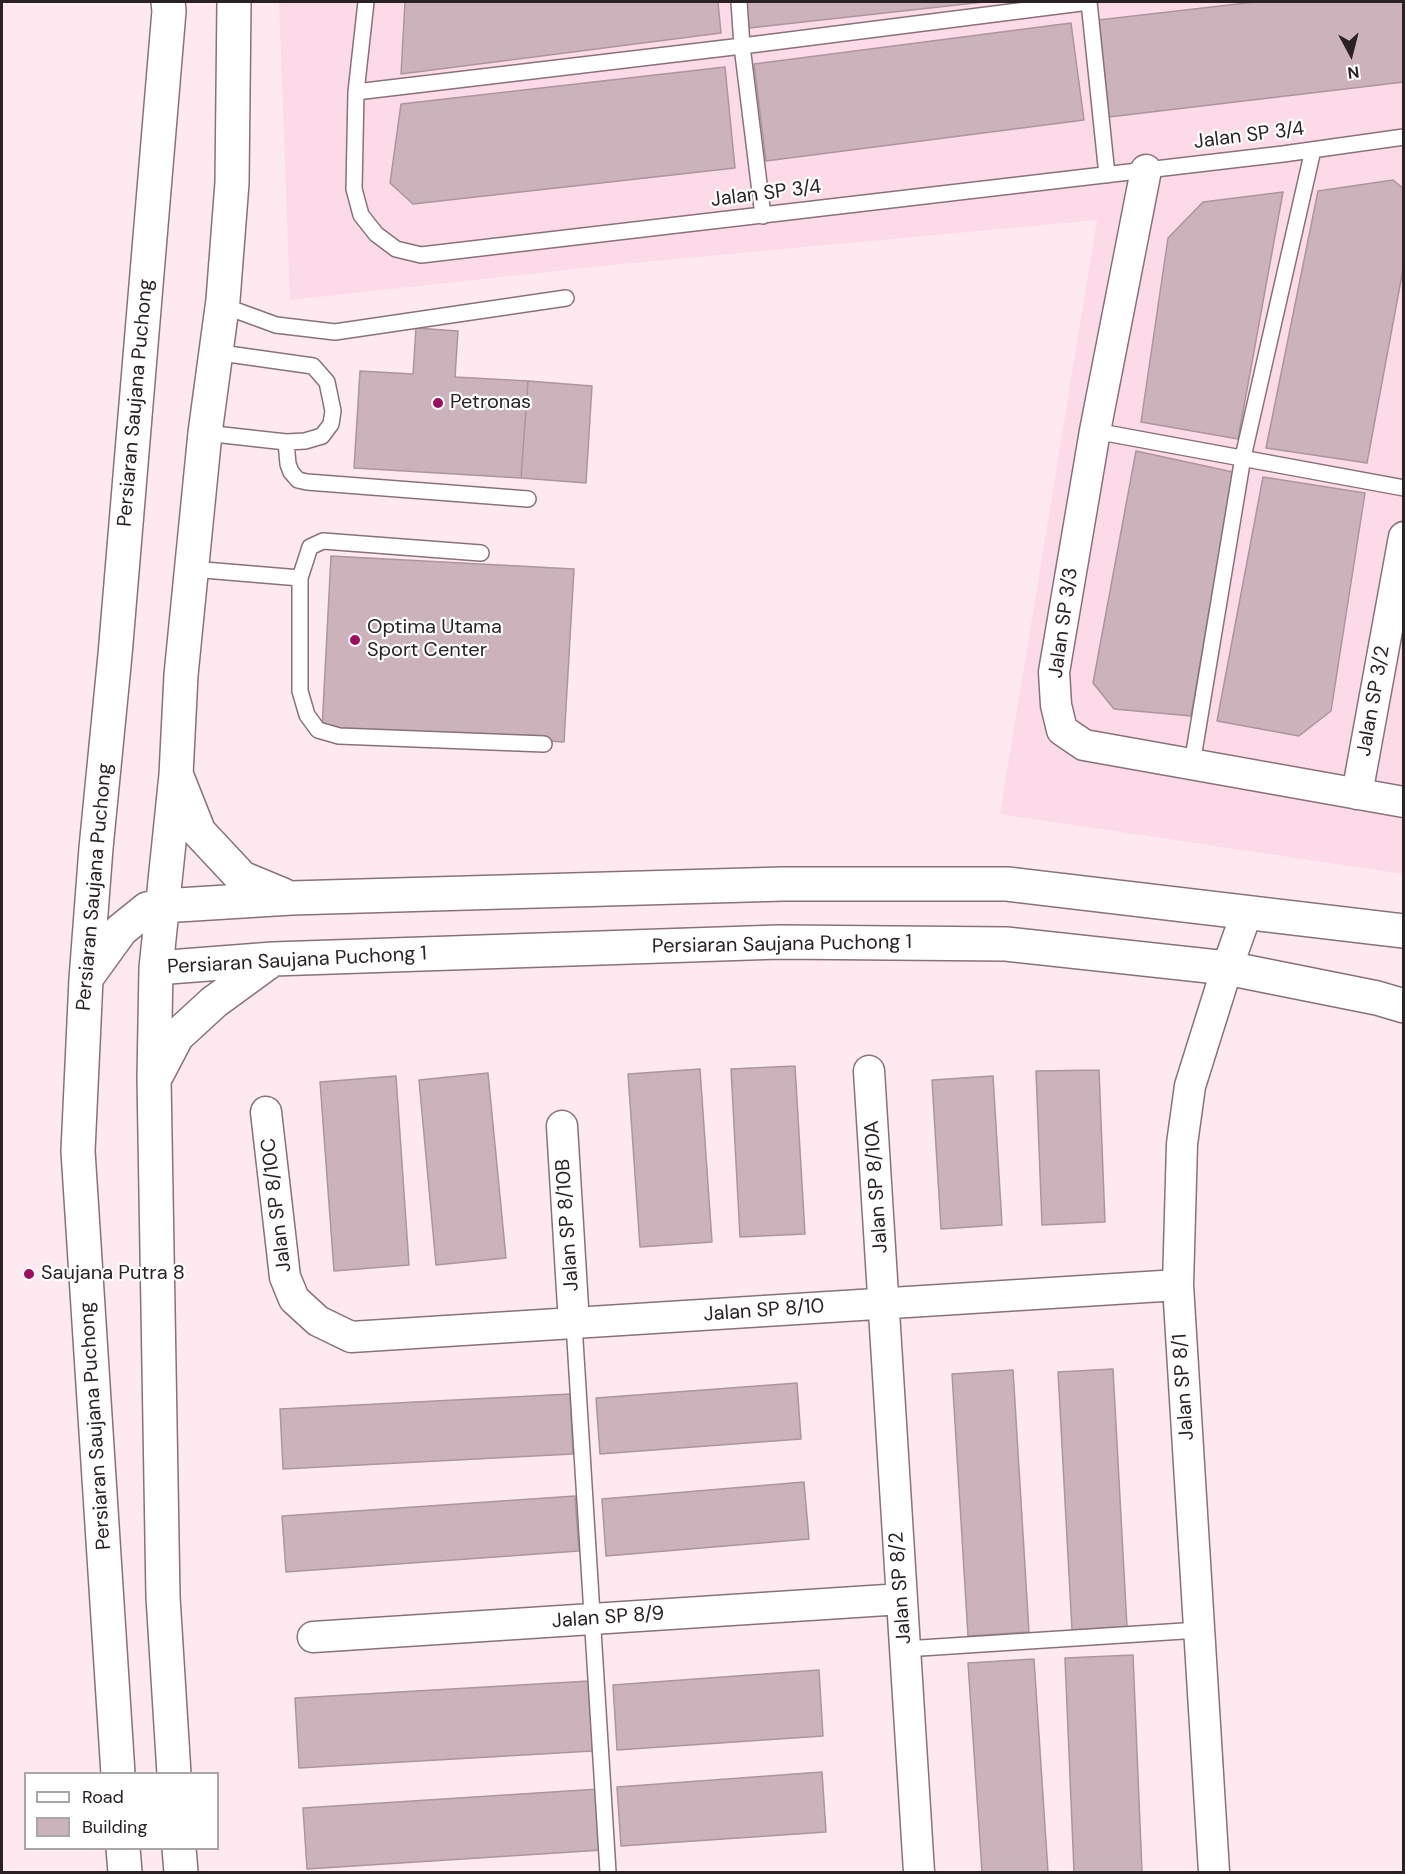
<!DOCTYPE html>
<style>
body{margin:0}
#map{position:relative;width:1405px;height:1874px;overflow:hidden;background:#fee9f1;font-family:"DM Sans",sans-serif}
canvas{display:block}
.frame{position:absolute;inset:0;border:3px solid #2a2124;pointer-events:none}
.legend{position:absolute;left:24px;top:1772px;width:195px;height:78px;box-sizing:border-box;background:#fff;border:2px solid #aaa6a7;margin:0;padding:8px 10px;list-style:none;font-size:18px;color:#2a2124}
.legend li{display:flex;align-items:center;gap:12px;height:30px}
.legend b{width:30px;border:2px solid #aaa6a7}
.north{position:absolute;left:1321px;top:24px;width:60px;height:60px;-webkit-text-stroke:4px #fff;paint-order:stroke;rotate:173deg;font-size:16px;font-weight:700;line-height:24px;text-align:center;color:#2a2124}
.north::after{content:'';display:block;margin:auto;width:21px;height:27px;background:#2a2124;clip-path:polygon(50% 0,100% 100%,50% 72%,0 100%)}
</style>
<div id="map">
<canvas width="1405" height="1874"></canvas>
<div class="frame"></div>
<ul class="legend">
<li><b style="height:8px;background:#fff"></b>Road</li>
<li><b style="height:16px;background:#cbb2bb"></b>Building</li>
</ul>
<div class="north">N</div>
</div>
<script>
const context = document.querySelector('canvas').getContext('2d');
context.lineJoin = 'round';
function paint(path, color) { context.fillStyle = color; context.fill(path, 'evenodd'); }
const shape = rows => new Path2D(rows.map(r => 'M' + r).join(''));
function stroke(path, color, width, dash) { context.strokeStyle = color; context.lineWidth = width; context.lineCap = dash ? 'butt' : 'round'; context.setLineDash(dash || []); context.stroke(path); }
function label(font, color, halo, rows, align = 'center') {
  context.font = font + ' "DM Sans",sans-serif'; context.lineWidth = 4.5; context.setLineDash([]); context.textBaseline = 'middle'; context.strokeStyle = halo; context.fillStyle = color; for (const [text, x, y, turn = 0] of rows) {
    context.save(); context.translate(x, y); context.rotate((+turn || 0) * Math.PI / 180); context.textAlign = isNaN(turn) ? turn : align; if (halo) context.strokeText(text, 0, 0); context.fillText(text, 0, 0); context.restore();
  }
}
paint(shape([
 [279,2,1403,2,1403,874,1000,814,1097,220,611,265,290,300]
]), '#fddae8');
const building = shape([
 [405,2,718,2,721,33,401,74,405,2],
 [746,2,984,2,749,28,746,2],
 [1255,2,1404,2,1404,82,1109,117,1098,20,1255,2],
 [1071,23,1084,120,766,161,754,64,1071,23],
 [725,67,735,168,413,204,390,183,401,104,725,67],
 [1393,180,1404,189,1404,264,1367,463,1266,448,1318,191,1393,180],
 [1283,192,1238,439,1141,422,1168,238,1203,202,1283,192],
 [416,328,458,331,455,377,528,381,521,478,354,468,360,371,413,374,416,328],
 [528,381,592,386,586,483,521,478,528,381],
 [1136,451,1233,472,1191,716,1114,709,1093,683,1136,451],
 [1263,477,1365,493,1331,711,1299,736,1217,721,1263,477],
 [331,556,574,569,564,742,322,729,331,556],
 [795,1066,805,1234,740,1237,731,1069,795,1066],
 [700,1069,712,1242,640,1247,628,1074,700,1069],
 [1099,1070,1105,1222,1042,1225,1036,1071,1099,1070],
 [488,1073,506,1258,436,1265,419,1080,488,1073],
 [396,1076,409,1265,334,1271,320,1082,396,1076],
 [993,1076,1002,1225,941,1229,932,1080,993,1076],
 [1113,1369,1127,1627,1072,1630,1058,1372,1113,1369],
 [1013,1370,1029,1632,968,1636,952,1374,1013,1370],
 [797,1383,801,1439,600,1454,596,1398,797,1383],
 [570,1394,573,1454,283,1469,280,1409,570,1394],
 [804,1482,809,1539,606,1556,602,1499,804,1482],
 [575,1496,579,1551,286,1572,282,1516,575,1496],
 [1133,1655,1142,1872,1074,1872,1065,1658,1133,1655],
 [1034,1659,1048,1872,982,1872,968,1663,1034,1659],
 [819,1670,823,1736,617,1750,613,1685,819,1670],
 [589,1681,593,1751,299,1768,295,1698,589,1681],
 [822,1772,826,1832,621,1846,617,1787,822,1772],
 [599,1789,603,1850,307,1869,303,1808,599,1789]
]);
paint(building, '#cbb2bb');
stroke(building, '#ad959e', 1.5);
const lane = shape([
 [366,2,356,92,354,189,361,215,376,234,396,249,421,255,1283,154,1404,137],
 [739,2,742,46,763,216],
 [1089,2,1107,175],
 [356,92,742,46,1089,2],
 [223,300,235,310,276,325,335,332,566,298],
 [1095,431,1404,488],
 [205,433,286,442,305,441,322,436,331,424,333,411,327,382,313,366,214,352],
 [286,442,288,464,291,472,298,480,307,482,528,499],
 [481,553,323,541,310,547,300,578,300,691,307,715,318,730,339,736,544,744],
 [192,569,300,578],
 [1192,764,1243,457,1313,150],
 [574,1324,608,1872],
 [905,1649,1199,1630]
]);
const street = shape([
 [1146,170,1095,431,1054,672,1056,705,1062,730,1084,745,1404,802],
 [1357,794,1404,537],
 [869,1071,919,1872],
 [266,1112,285,1277,294,1299,318,1321,351,1337,1178,1285],
 [562,1126,574,1324],
 [313,1637,902,1599],
 [1214,1872,1178,1285,1182,1144,1190,1086,1227,968,1247,912]
]);
const secondary = shape([
 [178,779,199,832,242,878,283,895],
 [156,968,273,959,779,942,1006,944,1227,968,1377,998,1404,1006],
 [87,977,121,930,147,909,162,906,291,898,783,884,1007,884,1404,931],
 [157,1074,177,1036,214,1002,273,959],
 [118,1774,78,1151,86,979,96,848,115,655,169,11,168,2],
 [174,1774,163,1597,154,1078,156,968,176,775,181,675,205,433,223,300,232,183,234,2],
 [123,1848,125,1872],
 [179,1848,181,1872]
]);
stroke(lane, '#89717a', 18);
stroke(street, '#89717a', 33);
stroke(secondary, '#89717a', 36);
stroke(lane, '#fff', 15);
stroke(street, '#fff', 30);
stroke(secondary, '#fff', 33);
for (const [x, y, r, color] of [
 [438,403,6,"#9a0d5f"],
 [355,640,6,"#9a0d5f"],
 [29,1274,6,"#9a0d5f"]
]) { const dot = new Path2D(); dot.arc(x, y, r, 0, 2 * Math.PI); context.fillStyle = color; context.fill(dot); stroke(dot, '#fff', 2); }
label('20px', '#2a2124', '#fff', [
 ["Jalan SP 3/4",1249,136,-7],
 ["Jalan SP 3/4",766,194,-7],
 ["Persiaran Saujana Puchong",136,403,-85],
 ["Jalan SP 3/3",1064,623,-82],
 ["Jalan SP 3/2",1374,701,-80],
 ["Persiaran Saujana Puchong",95,887,-85],
 ["Persiaran Saujana Puchong 1",782,945,-1],
 ["Persiaran Saujana Puchong 1",297,961,-3],
 ["Jalan SP 8/10A",877,1187,-94],
 ["Jalan SP 8/10C",277,1205,-97],
 ["Jalan SP 8/10B",568,1225,-94],
 ["Jalan SP 8/10",764,1311,-4],
 ["Jalan SP 8/1",1184,1387,-94],
 ["Persiaran Saujana Puchong",96,1426,-94],
 ["Jalan SP 8/2",901,1588,-94],
 ["Jalan SP 8/9",608,1618,-4]
]);
label('20px', '#2a2124', '#fff', [
 ["Petronas",450,403],
 ["Optima Utama",367,628],
 ["Sport Center",367,651],
 ["Saujana Putra 8",41,1274]
], 'left');
</script>
